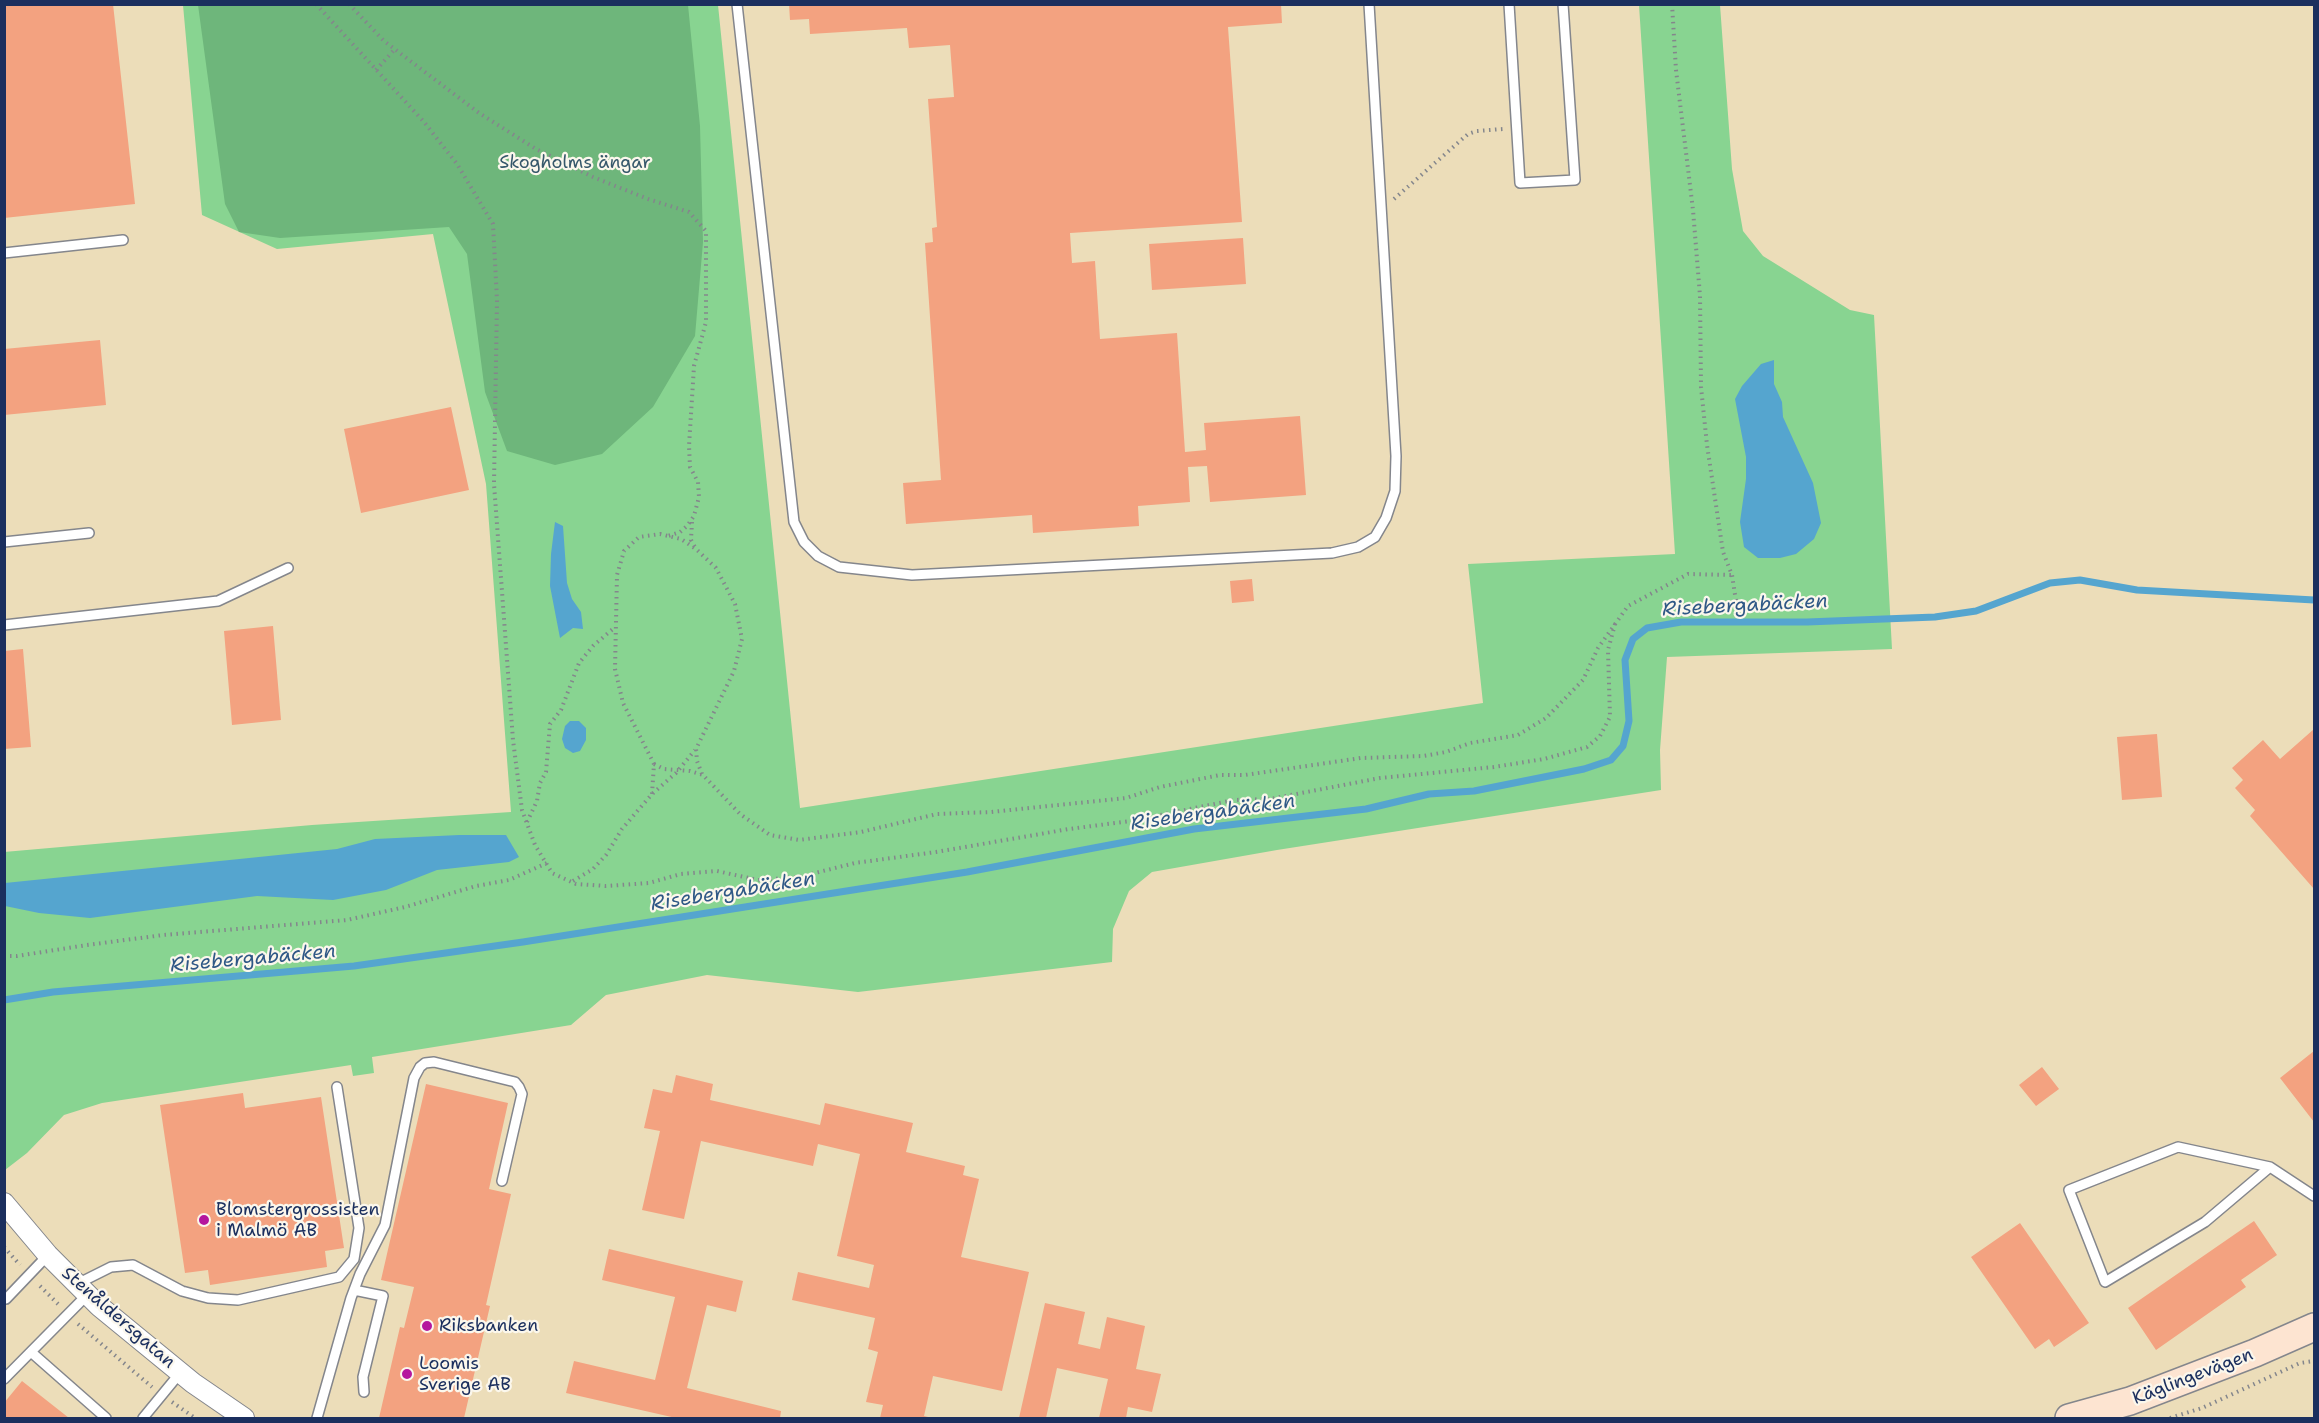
<!DOCTYPE html>
<meta charset="utf-8">
<style>
body{margin:0}
#map{position:relative;width:2319px;height:1423px;overflow:hidden;background:#ecddb9;font-family:"Shantell Sans",sans-serif}
canvas{display:block}
.frame{position:absolute;inset:0;border:6px solid #1b2f5e;pointer-events:none}
</style>
<div id="map">
<canvas width="2319" height="1423"></canvas>
<div class="frame"></div>
</div>
<script>
const context = document.querySelector('canvas').getContext('2d');
context.lineJoin = 'round';
function paint(path, color) { context.fillStyle = color; context.fill(path, 'evenodd'); }
const shape = rows => new Path2D(rows.map(r => 'M' + r).join(''));
function stroke(path, color, width, dash) { context.strokeStyle = color; context.lineWidth = width; context.lineCap = dash ? 'butt' : 'round'; context.setLineDash(dash || []); context.stroke(path); }
function label(font, color, halo, rows, align = 'center') {
  context.font = font + ' "Shantell Sans",sans-serif'; context.lineWidth = 4.5; context.setLineDash([]); context.textBaseline = 'middle'; context.strokeStyle = halo; context.fillStyle = color; for (const [text, x, y, turn = 0] of rows) {
    context.save(); context.translate(x, y); context.rotate((+turn || 0) * Math.PI / 180); context.textAlign = isNaN(turn) ? turn : align; if (halo) context.strokeText(text, 0, 0); context.fillText(text, 0, 0); context.restore();
  }
}
paint(shape([
 [183,5,718,5,800,808,1483,703,1468,564,1675,554,1639,5,1720,5,1732,169,1743,231,1763,256,1850,310,1874,315,1892,649,1667,657,1660,750,1661,790,1277,850,1152,872,1129,891,1113,929,1112,962,858,992,707,975,606,995,571,1025,372,1057,374,1073,353,1076,351,1065,102,1103,64,1115,27,1153,5,1170,4,852,312,825,511,812,486,484,433,234,277,249,202,215]
]), '#88d491');
paint(shape([
 [198,5,688,5,700,126,703,242,695,336,653,407,602,454,555,465,507,451,485,392,467,254,449,227,280,238,239,232,225,204]
]), '#6eb67b');
paint(shape([
 [1774,360,1774,384,1782,402,1783,417,1813,483,1821,523,1814,539,1796,554,1780,558,1758,558,1744,547,1740,522,1746,479,1746,457,1735,399,1742,386,1761,364],
 [555,522,563,526,567,583,572,599,581,612,583,629,573,628,560,638,550,586,551,554],
 [570,721,579,721,586,728,586,740,580,751,573,753,565,748,562,739,565,726],
 [459,835,506,835,519,857,509,862,437,870,386,890,333,900,257,896,90,918,39,913,5,906,5,883,337,849,375,839]
]), '#55a5cf');
stroke(shape([
 [4,1000,53,992,354,966,523,942,967,872,1194,829,1366,809,1429,794,1474,791,1584,769,1611,760,1623,746,1629,721,1625,660,1633,639,1647,628,1681,622,1807,622,1935,617,1976,611,2050,583,2080,580,2137,590,2314,600]
]), '#55a5cf', 7);
paint(shape([
 [4,4,113,4,135,204,4,218],
 [789,4,1281,4,1282,23,1228,27,1242,222,1070,233,1072,263,1095,261,1100,339,1177,333,1185,452,1206,450,1204,423,1300,416,1306,495,1210,502,1207,466,1188,467,1190,502,1138,506,1139,526,1033,533,1032,515,906,524,903,483,941,480,925,243,933,242,932,228,937,227,928,99,954,97,950,45,909,48,907,28,810,34,809,19,790,20],
 [1243,238,1246,284,1152,290,1149,244],
 [100,340,106,405,4,415,4,349],
 [451,407,469,490,361,513,344,429],
 [1252,579,1254,601,1232,603,1230,581],
 [273,626,281,720,232,725,224,631],
 [23,649,31,747,4,749,4,651],
 [2314,729,2314,889,2250,816,2255,810,2235,788,2243,780,2232,768,2263,740,2280,759],
 [2157,734,2162,797,2122,800,2117,737],
 [2314,1051,2314,1122,2280,1078],
 [2042,1067,2059,1089,2036,1106,2019,1085],
 [676,1075,713,1084,710,1100,820,1125,825,1103,913,1123,906,1152,965,1166,963,1175,979,1179,961,1257,1029,1272,1002,1391,933,1376,924,1416,932,1418,880,1418,883,1405,866,1402,878,1352,868,1349,875,1318,792,1300,798,1272,869,1288,874,1265,837,1256,860,1154,818,1144,813,1166,701,1141,684,1219,642,1210,660,1131,644,1128,653,1089,672,1093],
 [426,1084,508,1103,489,1189,511,1194,486,1305,490,1306,464,1418,379,1418,400,1327,404,1328,414,1287,381,1280],
 [243,1093,245,1108,321,1097,344,1248,325,1251,327,1267,210,1285,208,1270,185,1273,160,1105],
 [2254,1221,2277,1255,2241,1280,2246,1287,2156,1350,2128,1308],
 [2020,1223,2089,1323,2054,1347,2049,1339,2035,1349,1971,1257],
 [609,1249,743,1281,736,1312,707,1305,687,1388,781,1411,780,1418,676,1418,566,1393,574,1361,655,1380,675,1297,602,1280],
 [1045,1303,1085,1312,1078,1344,1100,1349,1107,1317,1145,1326,1136,1369,1161,1374,1152,1412,1128,1407,1126,1418,1099,1418,1108,1379,1057,1368,1046,1418,1019,1418],
 [22,1381,69,1418,4,1418,4,1403]
]), '#f3a280');
const lane = shape([
 [737,4,794,522,804,542,818,556,839,567,912,575,1332,553,1358,547,1375,537,1386,518,1395,491,1396,456,1369,4],
 [1509,4,1520,183,1575,180,1563,4],
 [4,253,123,240],
 [4,542,89,533],
 [4,625,218,601,288,568],
 [2270,1167,2205,1222,2105,1282,2069,1190,2178,1147,2270,1167,2314,1196],
 [77,1284,111,1267,133,1265,182,1291,208,1298,238,1300,339,1277,354,1259,359,1228,337,1087],
 [354,1290,383,1296,363,1377,364,1392],
 [4,1298,6,1299,48,1255],
 [31,1352,106,1418],
 [4,1379,88,1294],
 [143,1418,180,1373],
 [317,1418,351,1298,360,1274,385,1225,414,1078,420,1067,425,1063,434,1062,515,1082,519,1087,522,1094,502,1181]
]);
const street = shape([
 [4,1203,48,1255,99,1306,193,1383,244,1418]
]);
const secondary = shape([
 [2069,1418,2130,1401,2255,1353,2314,1327]
]);
stroke(lane, '#84868c', 12);
stroke(street, '#84868c', 22);
stroke(secondary, '#84868c', 30);
stroke(shape([
 [316,4,424,122,457,164,493,224,497,300,494,484,513,740,522,810,535,845,552,873,576,884,606,886,649,883,681,874,717,871,758,880,799,877,855,863,936,852,1069,829,1131,821,1234,800,1270,799,1380,778,1494,767,1544,759,1587,747,1600,736,1610,717,1608,650,1615,624],
 [349,4,384,41,479,113,536,149,593,177,648,199,689,212,706,231,706,322,694,366,689,446,690,467,698,482,699,497,694,516,687,526,680,532,668,536],
 [1672,4,1676,70,1693,210,1700,296,1701,387,1707,445,1723,552,1732,575,1738,614],
 [376,70,395,49],
 [1394,199,1468,134,1477,131,1503,129],
 [692,522,691,540,696,549],
 [654,764,664,769,690,771,703,775,740,814,770,835,799,840,861,832,937,814,991,812,1126,798,1160,787,1220,775,1245,775,1361,758,1423,756,1446,752,1470,743,1518,735,1546,718,1583,680,1598,648,1628,606,1688,574,1732,575],
 [652,794,654,764,623,703,615,669,617,575,624,551,639,537,660,534,681,539,696,549,716,568,735,604,742,639,734,671,696,749,697,761,702,774],
 [527,822,537,801,540,783,546,772,550,724,561,710,579,663,593,646,614,628],
 [573,881,593,869,606,855,622,829,652,794,676,773,695,750],
 [4,956,17,956,87,945,163,935,347,920,405,907,476,886,509,880,547,863],
 [4,1247,20,1265],
 [40,1286,58,1304],
 [78,1324,152,1387],
 [172,1402,195,1418],
 [2170,1418,2202,1408,2300,1363,2314,1361]
]), '#84868c', 4, [1.5, 4.5]);
stroke(lane, '#fff', 9);
stroke(street, '#fff', 20);
stroke(secondary, '#fde4d1', 27);
for (const [x, y, r, color] of [
 [204,1220,6,"#b5179e"],
 [427,1326,6,"#b5179e"],
 [407,1374,6,"#b5179e"]
]) { const dot = new Path2D(); dot.arc(x, y, r, 0, 2 * Math.PI); context.fillStyle = color; context.fill(dot); stroke(dot, '#fbf7ec', 2); }
label('18px', '#36586b', '#fbf7ec', [
 ["Skogholms ängar",575,163]
]);
label('18px', '#1b2f5e', '#fbf7ec', [
 ["Blomstergrossisten",216,1210],
 ["i Malmö AB",216,1231],
 ["Riksbanken",439,1326],
 ["Loomis",419,1364],
 ["Sverige AB",419,1385]
], 'left');
label('18px', '#1b2f5e', '#fbf7ec', [
 ["Stenåldersgatan",118,1318,41],
 ["Käglingevägen",2193,1377,-21]
]);
label('italic 20px', '#2f5886', '#fbf7ec', [
 ["Risebergabäcken",1745,606,-3],
 ["Risebergabäcken",1213,813,-8],
 ["Risebergabäcken",733,892,-9],
 ["Risebergabäcken",253,959,-5]
]);
</script>
